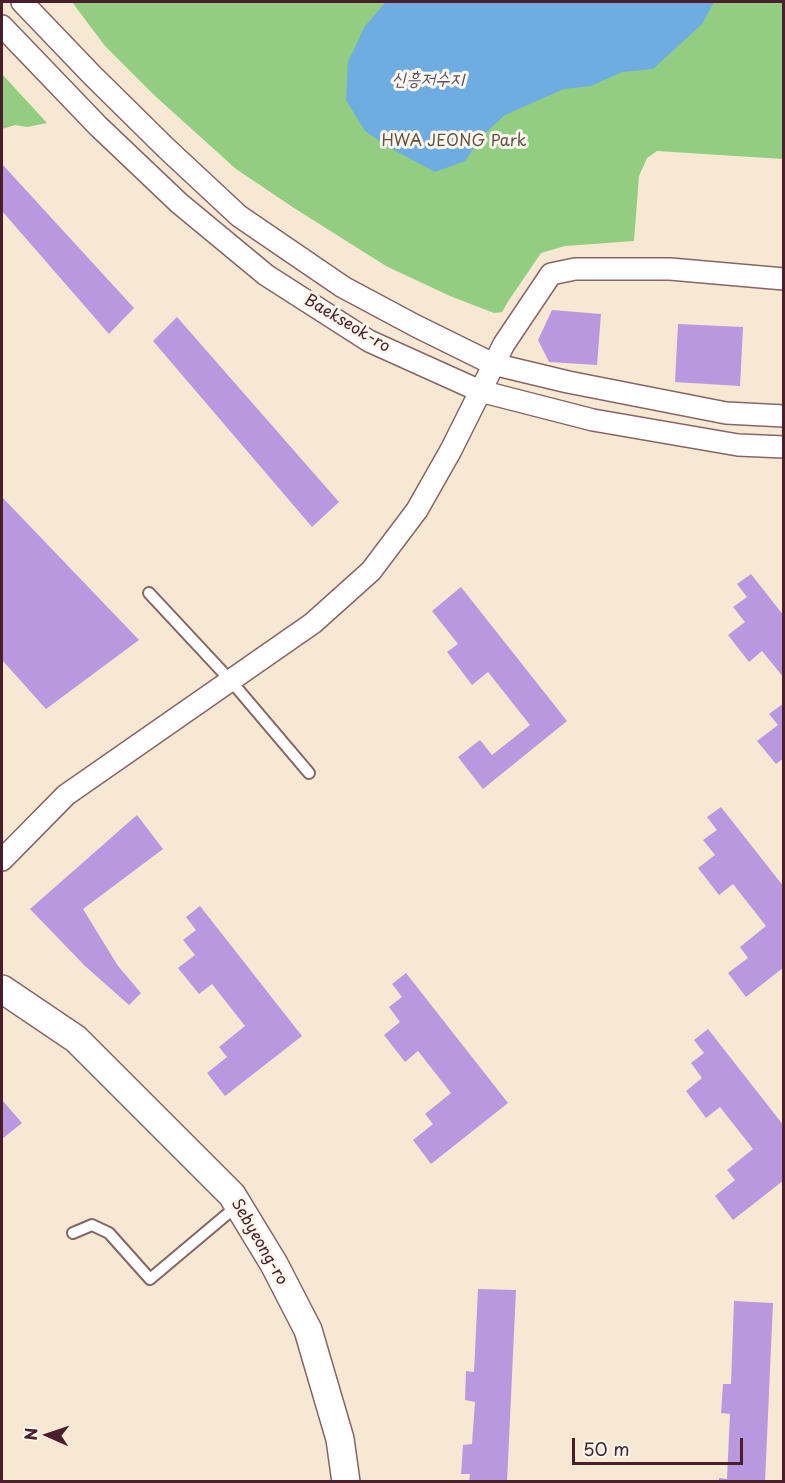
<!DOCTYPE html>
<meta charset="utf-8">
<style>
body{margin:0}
#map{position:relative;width:785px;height:1483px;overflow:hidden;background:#f7e8d3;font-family:"Playpen Sans",sans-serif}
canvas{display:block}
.frame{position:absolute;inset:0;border:3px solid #4a1f2b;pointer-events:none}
.north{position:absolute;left:18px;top:1405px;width:60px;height:60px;-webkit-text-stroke:4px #fbf7ec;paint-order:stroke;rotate:273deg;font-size:16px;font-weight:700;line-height:24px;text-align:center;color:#4a1f2b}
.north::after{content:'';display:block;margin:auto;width:21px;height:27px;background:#4a1f2b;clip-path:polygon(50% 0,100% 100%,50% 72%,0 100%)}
.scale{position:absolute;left:572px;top:1438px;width:171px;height:27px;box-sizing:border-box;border:3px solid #4a1f2b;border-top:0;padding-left:8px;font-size:18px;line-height:21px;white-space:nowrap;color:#4a1f2b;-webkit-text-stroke:4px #fbf7ec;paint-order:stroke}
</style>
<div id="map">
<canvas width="785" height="1483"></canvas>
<div class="frame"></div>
<div class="north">N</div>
<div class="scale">50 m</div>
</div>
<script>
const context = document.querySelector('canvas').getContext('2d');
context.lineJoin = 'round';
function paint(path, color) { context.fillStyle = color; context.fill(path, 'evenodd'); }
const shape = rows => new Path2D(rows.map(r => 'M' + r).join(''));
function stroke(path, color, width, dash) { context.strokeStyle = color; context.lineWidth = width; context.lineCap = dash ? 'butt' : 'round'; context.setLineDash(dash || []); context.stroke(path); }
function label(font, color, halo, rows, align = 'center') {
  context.font = font + ' "Playpen Sans","Poor Story",sans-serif'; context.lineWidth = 6; context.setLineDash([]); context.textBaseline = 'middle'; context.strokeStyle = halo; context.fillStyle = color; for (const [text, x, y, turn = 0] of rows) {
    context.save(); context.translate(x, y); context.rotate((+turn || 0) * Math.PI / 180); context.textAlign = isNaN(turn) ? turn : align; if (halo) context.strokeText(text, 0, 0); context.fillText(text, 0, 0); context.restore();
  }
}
paint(shape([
 [72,2,783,2,783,159,657,151,647,158,639,176,634,241,565,246,541,253,509,300,502,312,494,313,450,296,386,266,294,208,236,169,154,95,105,46],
 [2,74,47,123,27,127,15,125,2,129]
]), '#92cd81');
paint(shape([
 [386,2,714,2,702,24,653,69,622,72,591,86,564,89,505,115,482,136,465,161,435,172,390,148,365,131,346,100,348,62,365,26]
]), '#6eace1');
paint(shape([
 [2,164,134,308,109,334,2,211],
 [552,310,601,314,597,365,549,362,538,340],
 [177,317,339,502,312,527,153,341],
 [678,324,743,327,740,386,675,382],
 [2,497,139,640,46,709,2,660],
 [751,574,784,616,784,678,762,651,749,662,728,635,745,622,733,607,747,597,737,584],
 [461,587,567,721,483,789,458,757,480,740,492,755,530,725,488,672,472,685,447,652,458,644,432,611],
 [784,703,784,758,776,764,757,741,778,725,769,714],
 [721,807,784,887,784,967,746,997,728,973,748,958,740,947,766,926,733,884,719,895,698,868,715,855,703,840,717,830,707,817],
 [137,815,163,849,83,909,118,966,141,993,129,1005,85,966,30,909],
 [200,906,302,1036,225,1096,207,1073,227,1057,219,1047,245,1026,212,984,199,994,178,968,195,955,183,940,196,930,186,917],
 [406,973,508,1103,431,1164,413,1140,433,1124,425,1114,451,1093,418,1051,405,1062,384,1035,400,1022,389,1007,402,997,392,984],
 [708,1029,784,1126,784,1180,733,1220,715,1196,735,1180,727,1170,753,1149,720,1107,706,1118,686,1091,702,1078,691,1063,704,1053,694,1040],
 [2,1100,22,1123,2,1139],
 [478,1289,516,1290,507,1482,469,1482,470,1474,461,1474,463,1445,472,1444,475,1402,465,1400,466,1371,474,1372],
 [734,1301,773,1303,765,1482,719,1482,719,1478,727,1479,730,1414,721,1413,723,1384,731,1384]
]), '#b998e0');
const service = shape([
 [149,593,231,681,309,773],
 [73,1233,92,1225,109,1233,150,1279,238,1205]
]);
const minor = shape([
 [22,2,92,75,166,148,239,216,343,287,416,326,493,364,568,382,726,413,784,416],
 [2,26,98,126,179,203,266,275,369,341,480,391,593,420,738,445,784,447],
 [2,860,66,795,313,623,371,571,417,510,451,450,504,344,551,274,575,269,670,269,784,279]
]);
const tertiary = shape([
 [2,989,76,1039,232,1195,274,1264,308,1330,340,1439,346,1482]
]);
stroke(service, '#876566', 14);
stroke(minor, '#876566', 24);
stroke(tertiary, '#876566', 30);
stroke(service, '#fff', 10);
stroke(minor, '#fff', 21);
stroke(tertiary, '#fff', 27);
label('16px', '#605345', '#fbf7ec', [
 ["HWA JEONG Park",454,142]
]);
label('16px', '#4a1f2b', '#fbf7ec', [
 ["Baekseok-ro",347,324,31],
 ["Sebyeong-ro",259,1242,60]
]);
label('italic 18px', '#57506b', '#fbf7ec', [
 ["신흥저수지",428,80]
]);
</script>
